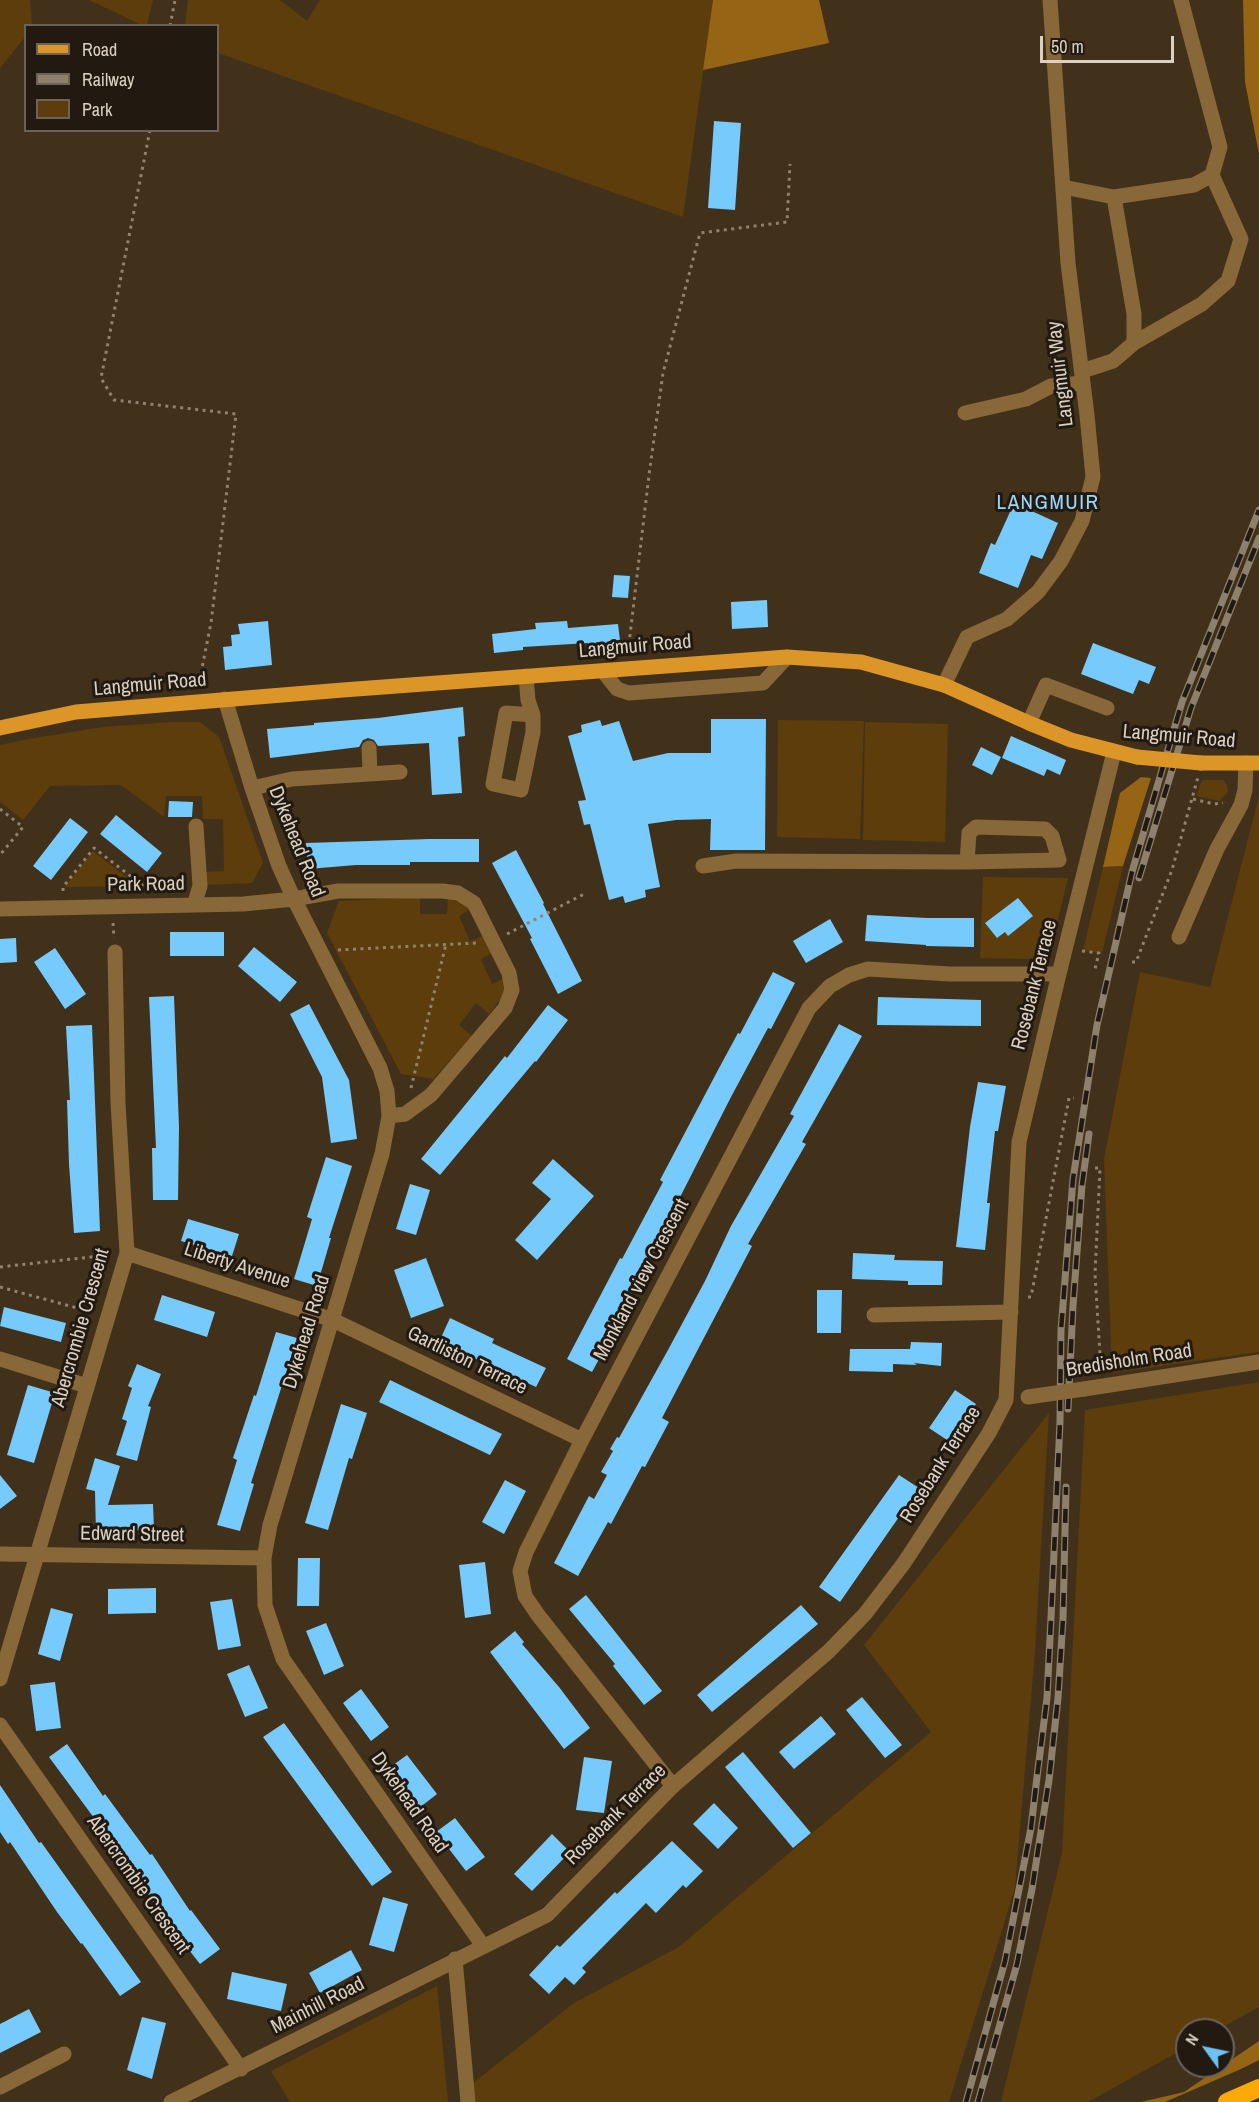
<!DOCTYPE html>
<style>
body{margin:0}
#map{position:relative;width:1259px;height:2102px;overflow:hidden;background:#42311a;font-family:"Archivo Narrow",sans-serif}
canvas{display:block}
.legend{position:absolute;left:24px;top:24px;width:195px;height:108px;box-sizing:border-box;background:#221a10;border:2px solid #6c6358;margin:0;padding:8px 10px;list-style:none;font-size:18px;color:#dbd0c3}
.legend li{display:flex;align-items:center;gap:12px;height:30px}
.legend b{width:30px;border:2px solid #6c6358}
.north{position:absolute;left:1175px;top:2018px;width:60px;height:60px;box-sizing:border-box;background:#221a10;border:2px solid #6c6358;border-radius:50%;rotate:303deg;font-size:16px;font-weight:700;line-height:24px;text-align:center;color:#dbd0c3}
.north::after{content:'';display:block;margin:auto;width:21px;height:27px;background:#6dc2f3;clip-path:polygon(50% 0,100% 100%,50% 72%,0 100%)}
.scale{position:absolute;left:1040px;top:36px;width:134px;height:27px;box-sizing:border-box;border:3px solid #dbd0c3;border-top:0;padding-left:8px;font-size:18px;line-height:21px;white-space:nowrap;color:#dbd0c3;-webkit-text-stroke:4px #221a10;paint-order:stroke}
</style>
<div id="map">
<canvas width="1259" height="2102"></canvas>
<ul class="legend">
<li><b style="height:8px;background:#db9627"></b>Road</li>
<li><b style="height:8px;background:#8e806e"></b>Railway</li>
<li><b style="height:16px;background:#5c3d0b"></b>Park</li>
</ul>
<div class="north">N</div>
<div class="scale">50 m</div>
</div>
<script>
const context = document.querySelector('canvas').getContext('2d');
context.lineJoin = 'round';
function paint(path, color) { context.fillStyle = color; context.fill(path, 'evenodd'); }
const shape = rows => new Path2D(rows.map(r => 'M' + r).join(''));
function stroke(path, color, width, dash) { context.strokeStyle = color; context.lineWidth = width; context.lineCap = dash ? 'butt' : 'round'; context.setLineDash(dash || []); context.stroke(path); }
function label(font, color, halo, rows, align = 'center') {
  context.font = font + ' "Archivo Narrow",sans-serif'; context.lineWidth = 6; context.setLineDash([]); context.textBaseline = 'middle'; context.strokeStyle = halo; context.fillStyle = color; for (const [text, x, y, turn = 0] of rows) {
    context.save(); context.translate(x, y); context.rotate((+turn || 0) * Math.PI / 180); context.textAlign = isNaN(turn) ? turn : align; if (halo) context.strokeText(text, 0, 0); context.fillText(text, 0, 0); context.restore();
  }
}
paint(shape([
 [0,0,30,0,32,25,26,26,25,37,0,68],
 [89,0,153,0,147,25,144,26],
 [188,0,280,0,307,21,320,0,713,0,683,217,218,53,218,26,185,25],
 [778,720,864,721,860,839,777,837],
 [171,722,200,722,219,737,263,863,252,883,206,885,206,872,224,871,223,819,203,819,202,796,166,796,164,817,121,785,50,786,23,820,0,802,0,745,28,739,103,727],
 [865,722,948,724,945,842,863,840],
 [1203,780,1223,780,1227,785,1228,792,1219,801,1197,796,1201,782],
 [1259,796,1259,1352,1112,1373,1104,1159,1140,972,1210,987],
 [93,851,138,886,65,887],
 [1123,866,1102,953,1083,951,1103,867],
 [983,877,1068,878,1053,939,1044,953,1033,958,1025,959,980,958],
 [420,897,420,914,447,914,448,897,471,909,459,916,470,941,485,935,494,952,481,959,492,984,507,977,509,988,489,1014,476,1003,459,1025,472,1036,433,1079,401,1074,327,933,339,901],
 [1259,1382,1259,2007,1217,2030,1187,2030,1187,2047,1088,2102,1001,2102,1062,1853,1085,1410],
 [1049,1413,1035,1651,1015,1888,949,2102,474,2102,472,2084,574,2003,679,1947,931,1732,864,1645],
 [437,1986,448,2102,290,2102,271,2071]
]), '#5c3d0b');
paint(shape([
 [713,0,819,0,829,43,703,70],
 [1243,0,1259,0,1259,154,1245,82],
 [1141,777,1151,778,1123,866,1103,867,1120,793],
 [1259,2041,1259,2060,1241,2069,1165,2102,1141,2102,1184,2092]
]), '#956414');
paint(shape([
 [714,121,741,123,735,210,708,208],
 [1014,503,1058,523,1042,559,1031,555,1018,588,979,573,991,543,995,545],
 [614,575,630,576,628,598,612,597],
 [767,600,768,627,732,629,731,602],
 [268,621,272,665,225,670,223,647,232,646,231,635,240,634,238,624],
 [567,621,568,628,618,624,621,648,589,651,588,643,523,647,523,650,494,653,492,634,536,629,535,623],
 [1093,643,1156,667,1149,684,1139,680,1133,694,1081,674],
 [463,707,465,736,458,737,462,793,432,795,429,743,378,746,374,740,368,738,363,740,359,747,270,758,267,729,314,725,314,723,378,718],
 [711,719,766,719,765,850,710,850,711,819,676,820,648,824,660,887,645,890,646,897,625,903,623,896,609,900,590,824,584,825,578,801,586,800,568,736,582,732,581,725,600,720,602,726,619,721,633,761,668,753,711,753],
 [1011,736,1066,760,1060,775,1047,769,1044,776,1002,758],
 [981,747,1001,757,992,775,972,765],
 [169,801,193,802,192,817,168,817],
 [116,815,162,853,147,872,100,834],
 [70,818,88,832,51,880,33,866],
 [430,839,479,839,479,862,410,862,410,865,356,865,308,869,306,843],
 [516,850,544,903,543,904,582,981,558,994,530,939,532,938,492,863],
 [1018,898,1033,916,1008,936,1005,932,997,938,985,923],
 [867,915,927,918,974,918,974,947,926,946,926,945,865,941],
 [830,919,843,942,806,963,793,941],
 [170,932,224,932,224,956,170,956],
 [16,938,17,962,0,963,0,939],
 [254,947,297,982,280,1002,238,966],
 [55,948,86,994,65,1009,34,962],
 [773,972,795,983,771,1029,768,1028,731,1097,674,1209,677,1211,613,1328,615,1330,592,1372,567,1359,620,1258,622,1259,663,1182,660,1180,718,1070,738,1033,740,1034],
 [174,996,179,1127,178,1200,153,1200,152,1148,156,1148,149,997],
 [878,997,981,1000,981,1026,877,1025],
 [309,1004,349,1080,357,1139,331,1143,322,1077,290,1014],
 [548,1005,568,1020,536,1062,535,1061,440,1175,421,1159,505,1056,507,1058],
 [839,1024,862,1036,802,1142,806,1144,748,1244,752,1246,662,1418,669,1422,645,1467,642,1466,611,1524,608,1522,578,1576,554,1563,589,1496,594,1499,607,1475,601,1472,613,1451,610,1449,617,1437,619,1438,668,1350,705,1281,731,1226,794,1116,790,1114],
 [92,1025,100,1231,74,1233,69,1164,67,1100,70,1100,66,1026],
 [978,1082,1006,1086,998,1131,995,1131,987,1203,990,1203,985,1250,956,1247,970,1127],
 [326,1157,352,1166,329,1238,331,1238,317,1286,294,1279,312,1219,307,1217],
 [553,1159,594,1196,537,1260,515,1240,551,1199,532,1183],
 [410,1184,430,1190,416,1235,396,1229],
 [188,1219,239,1234,232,1256,181,1241],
 [853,1253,895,1255,894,1260,943,1261,942,1285,908,1285,908,1281,852,1279],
 [426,1258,444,1306,411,1318,394,1270],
 [817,1290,842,1290,841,1333,817,1333],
 [162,1295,215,1312,207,1337,154,1320],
 [4,1307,66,1323,61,1342,0,1326],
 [450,1318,494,1339,492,1343,546,1368,536,1387,439,1342],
 [276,1332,297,1338,251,1483,254,1484,240,1531,217,1525,237,1460,233,1458,254,1395,256,1396],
 [911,1342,942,1343,941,1366,914,1363,917,1365,893,1364,893,1372,849,1371,850,1349,910,1349],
 [137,1364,161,1374,148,1406,151,1407,137,1461,116,1455,127,1421,122,1419,132,1388,128,1386],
 [390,1380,502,1434,490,1455,379,1402],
 [28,1385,55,1393,34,1463,7,1455],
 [955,1390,976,1404,950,1442,929,1428],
 [341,1404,367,1413,352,1459,349,1458,328,1530,305,1523],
 [95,1458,120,1466,108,1505,153,1504,154,1530,100,1531,99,1535,96,1534,95,1491,86,1489],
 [0,1475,17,1496,0,1509],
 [899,1475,919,1488,840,1602,819,1587],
 [505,1480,526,1491,504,1534,482,1522],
 [298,1558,320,1558,319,1606,297,1606],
 [485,1562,491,1614,465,1618,459,1565],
 [156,1588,156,1613,108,1614,108,1589],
 [586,1595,662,1691,644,1705,613,1666,615,1664,569,1609],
 [232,1599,241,1646,218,1650,210,1602],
 [801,1605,818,1624,712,1712,697,1695],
 [51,1608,73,1614,60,1661,38,1654],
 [326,1623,344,1666,324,1675,306,1631],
 [515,1631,524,1642,522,1644,559,1687,590,1728,564,1749,490,1652],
 [249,1665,268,1708,245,1717,227,1674],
 [55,1682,61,1728,36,1731,30,1685],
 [361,1689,389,1727,371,1741,343,1703],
 [862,1697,902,1745,885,1758,846,1710],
 [821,1716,836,1734,794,1769,779,1752],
 [284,1723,392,1872,372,1886,263,1737],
 [67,1744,103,1796,105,1794,150,1855,152,1854,190,1911,191,1910,220,1949,200,1964,160,1913,131,1868,49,1757],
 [743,1752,811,1833,793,1848,725,1767],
 [407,1755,437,1794,419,1808,389,1768],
 [584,1757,612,1761,604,1813,576,1810],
 [0,1785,39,1843,41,1842,141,1982,120,1996,82,1943,81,1944,57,1912,10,1842,8,1844,0,1832],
 [714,1803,738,1828,718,1849,693,1824],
 [455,1818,485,1857,466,1871,436,1832],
 [552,1834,570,1852,532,1891,514,1874],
 [672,1841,703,1871,686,1888,683,1885,656,1913,646,1903,582,1968,586,1972,574,1985,565,1977,549,1994,529,1975,557,1945,560,1947,615,1892,617,1894],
 [383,1897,408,1904,394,1952,369,1945],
 [351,1950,362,1970,320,1993,309,1973],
 [232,1972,287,1984,281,2011,227,1999],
 [29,2009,41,2032,0,2053,0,2024],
 [142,2017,166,2023,152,2079,127,2070]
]), '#76cbfc');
stroke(shape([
 [170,26,175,0],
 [150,130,101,378,114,400,236,414,211,623,198,688],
 [628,652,649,475,663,373,700,233,787,222,790,164],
 [1193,799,1214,804,1223,803],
 [0,809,23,827,0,855],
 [63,891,63,887,94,848,142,885,143,892],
 [113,923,114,938],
 [507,934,586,893],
 [338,950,476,943],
 [1082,951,1099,953,1095,969,1098,970],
 [1132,962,1136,962,1172,870,1198,777],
 [411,1088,446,944],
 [1095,1168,1100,1168,1095,1274,1101,1370],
 [0,1267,109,1255],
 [0,1287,92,1312],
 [1028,1297,1031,1297,1069,1098,1074,1098]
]), '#908270', 3, [3, 4.5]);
stroke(shape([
 [1063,187,1114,197,1134,314,1134,343,1113,361,1082,371],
 [1114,197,1194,185,1212,175,1220,147,1181,0],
 [1134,343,1202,304,1228,281,1241,239,1212,175],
 [965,413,1026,399,1051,386,1083,383],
 [603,671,617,689,629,693,763,683,787,657],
 [526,676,528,700,533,715,533,732,521,790,493,784,506,713,533,715],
 [944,685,967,637,1007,619,1038,592,1061,561,1082,521,1093,477,1087,415,1068,263,1050,0],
 [225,699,252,788,279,866,294,899,380,1068,387,1091,389,1116,382,1154,270,1525,264,1558,265,1605,283,1659,483,1946],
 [1029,723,1046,685,1107,708],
 [369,748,370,774],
 [252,788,292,779,400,772],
 [703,866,736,861,967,862,1059,860,1052,836,1045,829,976,827,969,833,967,862],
 [194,905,200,886,196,826],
 [0,909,243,904,294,899,338,891,442,891,458,893,474,903,509,973,512,990,505,1008,431,1095,405,1114,389,1116],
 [1179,937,1217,849,1241,805,1245,790,1246,763],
 [127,1253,333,1320,582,1440],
 [874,1315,1011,1312],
 [0,1359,87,1386],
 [1084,1389,1259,1362],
 [0,1554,264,1558],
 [0,1679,127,1253,118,1103,115,952],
 [0,1725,241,2069],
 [673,1786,538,1615,525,1596,520,1571,526,1552,582,1440,809,1008,830,986,849,975,868,969,950,974,1059,974],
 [455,1959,468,2102],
 [0,2087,64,2054],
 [171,2102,547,1915,673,1786,829,1651,865,1614,904,1563,989,1433,1006,1400,1019,1142,1059,974,1114,752]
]), '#886739', 15);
stroke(shape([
 [0,728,76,712,343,690,787,657,861,662,944,685,1029,723,1071,740,1137,757],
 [1201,763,1259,763]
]), '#db9627', 15);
stroke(shape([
 [1227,2102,1259,2088]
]), '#fca807', 18);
const rail = shape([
 [1139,878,1191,708,1259,538],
 [1068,1409,1073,1306,1082,1185,1089,1134],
 [966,2102,1005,1961,1031,1828,1037,1777,1047,1698,1051,1618,1060,1422,1061,1330,1073,1179,1097,1025,1132,872,1182,702,1259,510],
 [978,2102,1017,1964,1032,1889,1049,1780,1058,1698,1063,1619,1066,1487]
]);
stroke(rail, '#8e806e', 7);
stroke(rail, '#221a10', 4.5, [14]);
stroke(shape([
 [1028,1397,1084,1389]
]), '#886739', 15);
stroke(shape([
 [1137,757,1201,763]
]), '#db9627', 15);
label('20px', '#dbd0c3', '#221a10', [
 ["Langmuir Way",1061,374,-97],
 ["Langmuir Road",635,647,-5],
 ["Langmuir Road",150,685,-5],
 ["Langmuir Road",1179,737,5],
 ["Dykehead Road",296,842,68],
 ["Park Road",146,885,-1],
 ["Rosebank Terrace",1035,985,-76],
 ["Liberty Avenue",237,1266,18],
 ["Monkland view Crescent",642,1280,-62],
 ["Abercrombie Crescent",81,1328,-74],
 ["Dykehead Road",307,1332,-73],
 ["Gartliston Terrace",467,1361,26],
 ["Bredisholm Road",1129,1361,-9],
 ["Rosebank Terrace",941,1465,-58],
 ["Edward Street",132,1535,1],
 ["Dykehead Road",409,1803,55],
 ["Rosebank Terrace",616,1815,-45],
 ["Abercrombie Crescent",138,1885,55],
 ["Mainhill Road",318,2006,-27]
]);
context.letterSpacing = '1.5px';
label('21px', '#9ad7fb', '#221a10', [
 ["LANGMUIR",1048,503]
]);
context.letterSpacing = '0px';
</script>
